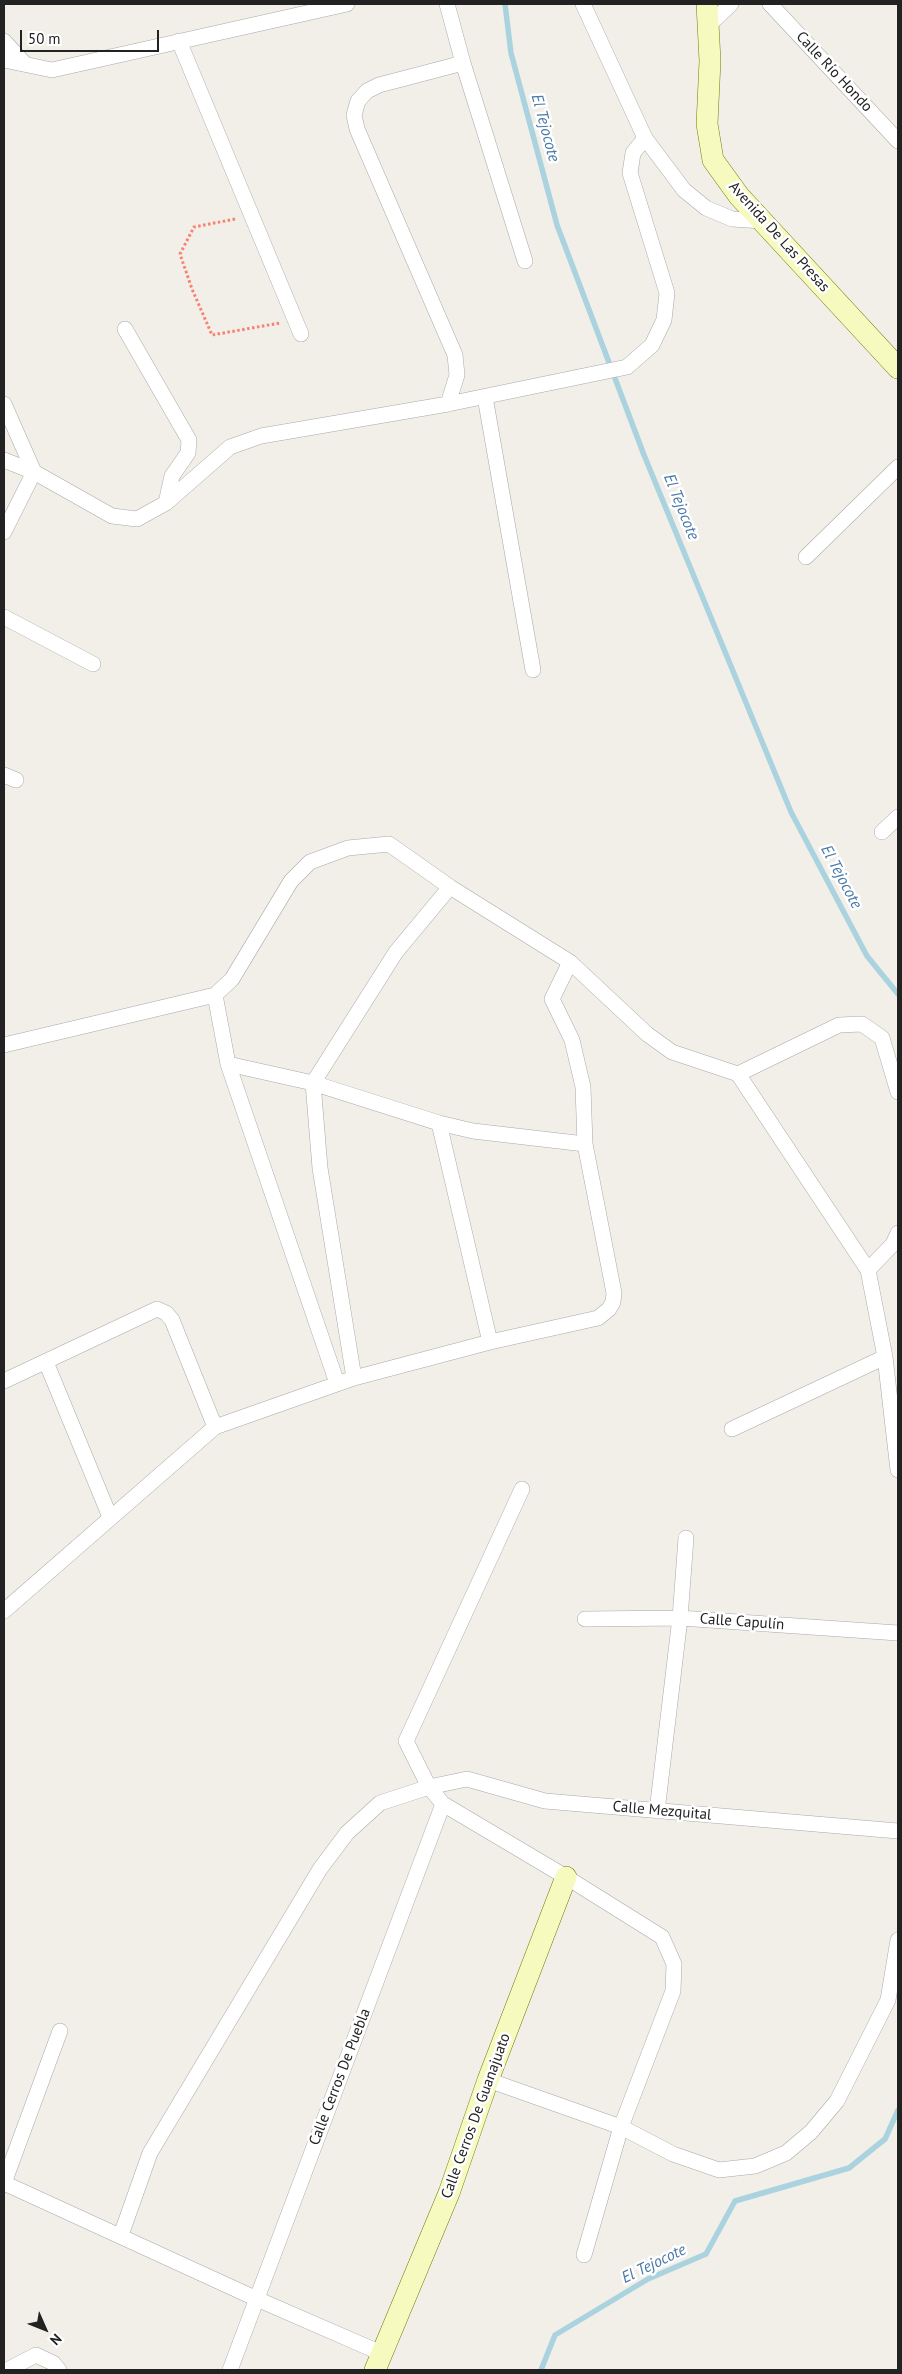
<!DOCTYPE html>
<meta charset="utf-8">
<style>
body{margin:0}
#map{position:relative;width:902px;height:2374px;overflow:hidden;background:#f2efe9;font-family:"PT Sans",sans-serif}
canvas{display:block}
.frame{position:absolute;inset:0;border:5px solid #222;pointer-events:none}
.north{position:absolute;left:20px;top:2304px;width:50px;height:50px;-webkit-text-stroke:4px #fff;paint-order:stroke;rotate:134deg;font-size:14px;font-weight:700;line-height:20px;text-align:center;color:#222}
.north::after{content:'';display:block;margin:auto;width:18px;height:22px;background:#222;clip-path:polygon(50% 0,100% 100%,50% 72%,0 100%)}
.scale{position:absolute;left:20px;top:30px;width:139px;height:22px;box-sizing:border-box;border:2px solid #222;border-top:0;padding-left:6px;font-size:15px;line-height:18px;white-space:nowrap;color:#222;-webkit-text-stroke:4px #fff;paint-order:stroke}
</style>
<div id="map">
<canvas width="902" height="2374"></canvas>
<div class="frame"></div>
<div class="north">N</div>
<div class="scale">50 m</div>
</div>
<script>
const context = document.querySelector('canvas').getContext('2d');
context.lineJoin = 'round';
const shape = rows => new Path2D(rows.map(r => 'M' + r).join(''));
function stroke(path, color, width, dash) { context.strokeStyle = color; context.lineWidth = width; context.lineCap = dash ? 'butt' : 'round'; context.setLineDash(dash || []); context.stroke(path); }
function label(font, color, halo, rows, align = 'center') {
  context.font = font + ' "PT Sans",sans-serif'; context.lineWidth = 5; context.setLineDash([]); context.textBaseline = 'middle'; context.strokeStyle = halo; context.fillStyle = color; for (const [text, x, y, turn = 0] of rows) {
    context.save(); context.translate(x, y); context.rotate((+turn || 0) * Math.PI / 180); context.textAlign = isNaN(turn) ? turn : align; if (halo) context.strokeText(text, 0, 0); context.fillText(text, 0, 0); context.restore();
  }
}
stroke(shape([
 [505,4,511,53,557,225,644,455,791,812,867,956,898,994],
 [541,2370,555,2335,648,2279,706,2254,735,2201,849,2168,885,2139,898,2110]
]), '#aad3df', 5.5);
const street = shape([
 [447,4,463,63,525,261],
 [583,4,645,138,684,190,706,208,732,219,763,221],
 [770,4,898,141],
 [710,24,731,4],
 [4,41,25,64],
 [179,41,301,334],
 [4,60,52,70,347,4],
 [125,329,189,440,188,453,172,476,166,503],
 [485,397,533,670],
 [4,404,34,472],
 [448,404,457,375,455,355,357,129,354,115,358,101,367,91,379,85,463,63],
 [4,460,34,472,112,516,137,519,166,503,230,447,261,436,448,404,627,367,652,345,664,320,667,293,630,173,633,153,645,138],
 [4,532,34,472],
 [806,557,898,467],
 [4,617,93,664],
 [4,775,16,780],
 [882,832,898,817],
 [215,995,228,1064,337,1383],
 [4,1045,215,995,232,979,291,881,310,862,348,848,389,844,450,887,570,962,647,1034,672,1052,738,1074,868,1270,885,1357,898,1470],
 [228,1064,313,1083,439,1123,473,1131,585,1144],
 [738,1074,839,1025,862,1024,882,1038,898,1092],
 [439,1123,490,1342],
 [868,1270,893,1244,898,1233],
 [46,1362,110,1517],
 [354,1378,320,1168,313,1083,396,952,450,887],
 [4,1381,157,1309,166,1313,172,1320,215,1427],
 [732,1429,885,1357],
 [4,1611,215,1427,354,1378,490,1342,598,1318,609,1309,613,1302,614,1293,585,1144,583,1087,572,1040,552,999,570,962],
 [585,1619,680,1618,898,1633],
 [443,1804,566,1877,662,1937,674,1964,673,1991,621,2127,584,2255],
 [657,1811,680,1618,686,1538],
 [60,2031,4,2183,257,2299,381,2353],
 [488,2080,621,2127,673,2154,719,2170,755,2166,786,2153,811,2132,837,2101,888,2000,898,1940],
 [121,2235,150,2153,320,1869,347,1833,380,1803,429,1787,467,1779,545,1801,898,1831],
 [7,2370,36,2355,53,2363,59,2370],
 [230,2370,443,1804,429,1787,406,1741,522,1489]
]);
const secondary = shape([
 [707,4,710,61,707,124,713,160,739,196,898,368],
 [375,2370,449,2193,488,2080,566,1877]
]);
stroke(street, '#a9a9a9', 16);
stroke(secondary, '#707d05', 22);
stroke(shape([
 [235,219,194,227,180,254,192,289,212,335,280,323]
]), '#fa8072', 3, [2.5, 2.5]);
stroke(street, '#fff', 15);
stroke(secondary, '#f7fabf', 21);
label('15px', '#222', '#fff', [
 ["Calle Río Hondo",834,72,47],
 ["Avenida De Las Presas",779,237,48],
 ["Calle Capulín",742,1622,4],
 ["Calle Mezquital",662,1811,5],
 ["Calle Cerros De Puebla",340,2077,-69],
 ["Calle Cerros De Guanajuato",476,2116,-70]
]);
label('italic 16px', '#4a7aab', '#fff', [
 ["El Tejocote",545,128,75],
 ["El Tejocote",681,507,68],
 ["El Tejocote",841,877,62],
 ["El Tejocote",654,2264,-26]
]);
</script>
